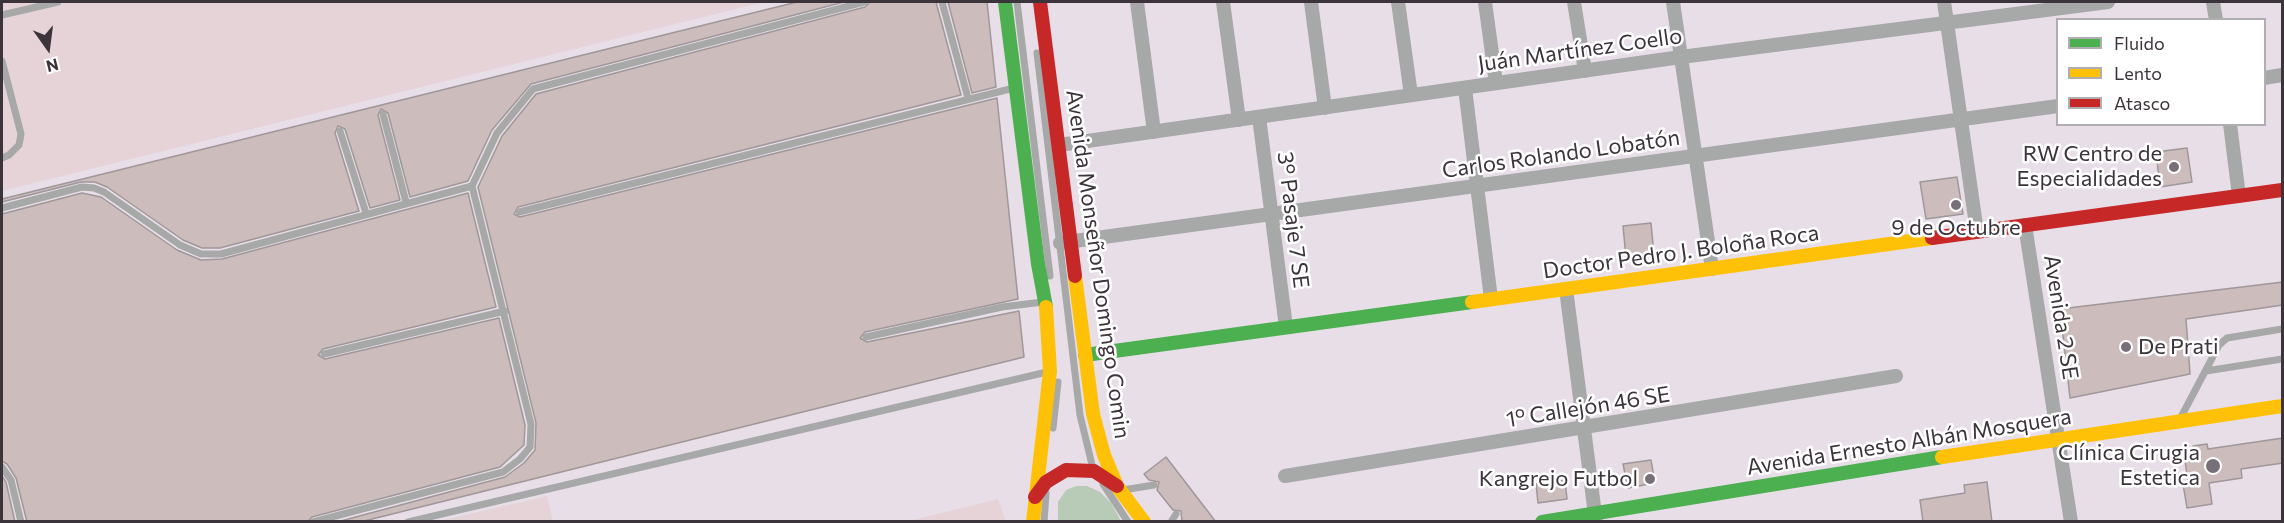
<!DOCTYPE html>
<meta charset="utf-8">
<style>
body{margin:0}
#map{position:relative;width:2284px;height:523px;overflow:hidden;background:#e8dee8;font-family:Commissioner,sans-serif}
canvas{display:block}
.frame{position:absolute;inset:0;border:3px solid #3c343b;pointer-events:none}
.legend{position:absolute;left:2056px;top:18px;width:210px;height:108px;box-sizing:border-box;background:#fff;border:2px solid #b1aeb1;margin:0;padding:8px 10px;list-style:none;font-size:18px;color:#3c343b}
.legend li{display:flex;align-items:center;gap:12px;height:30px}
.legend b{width:30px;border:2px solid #b1aeb1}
.north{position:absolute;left:18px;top:18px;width:60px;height:60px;-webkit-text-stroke:4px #fff;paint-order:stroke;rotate:166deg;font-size:16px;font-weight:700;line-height:24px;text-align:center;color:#3c343b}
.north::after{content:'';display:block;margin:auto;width:21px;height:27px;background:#3c343b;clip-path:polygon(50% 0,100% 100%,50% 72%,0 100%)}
</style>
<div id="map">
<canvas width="2284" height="523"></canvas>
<div class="frame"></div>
<ul class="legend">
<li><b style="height:8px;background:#4caf50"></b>Fluido</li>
<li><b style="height:8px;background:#ffc107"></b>Lento</li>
<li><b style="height:8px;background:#c62828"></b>Atasco</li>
</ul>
<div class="north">N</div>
</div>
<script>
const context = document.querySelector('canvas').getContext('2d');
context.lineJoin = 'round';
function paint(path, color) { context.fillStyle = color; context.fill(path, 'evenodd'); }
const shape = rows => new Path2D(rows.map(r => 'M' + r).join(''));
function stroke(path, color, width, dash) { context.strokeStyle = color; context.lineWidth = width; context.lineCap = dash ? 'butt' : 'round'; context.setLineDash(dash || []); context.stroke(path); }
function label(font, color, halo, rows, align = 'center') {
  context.font = font + ' Commissioner,sans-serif'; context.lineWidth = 5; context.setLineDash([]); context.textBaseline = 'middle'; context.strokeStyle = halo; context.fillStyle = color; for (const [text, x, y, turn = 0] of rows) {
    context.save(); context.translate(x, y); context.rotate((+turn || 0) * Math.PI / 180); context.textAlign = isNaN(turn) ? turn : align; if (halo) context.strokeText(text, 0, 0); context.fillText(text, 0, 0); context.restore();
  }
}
paint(shape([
 [2,2,764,2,2,191],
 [547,496,553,521,439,521],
 [998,499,1006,521,909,521]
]), '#e6d3d8');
paint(shape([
 [1076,486,1087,486,1100,492,1111,503,1121,521,1058,521,1058,502,1066,490]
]), '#b7cbb6');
const building = shape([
 [797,2,844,2,531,84,492,130,468,181,410,197,388,113,381,109,378,115,400,200,370,208,345,129,338,126,335,133,359,211,220,248,202,248,183,240,107,187,95,182,81,182,2,202,2,199,797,2],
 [870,2,936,2,961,95,518,207,514,214,520,217,997,98,1018,299,865,332,860,338,867,342,1019,311,1024,357,360,522,337,522,505,477,524,463,535,450,536,423,478,187,502,136,536,94,865,7,870,2],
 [948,2,987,2,996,87,972,93,948,2],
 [2187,148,2192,182,2160,187,2156,152,2187,148],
 [1957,177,1963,214,1926,219,1920,182,1957,177],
 [82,193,101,197,177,250,201,260,222,259,468,193,496,307,323,349,318,355,325,359,499,318,525,425,524,445,500,467,312,517,307,522,27,522,16,478,7,464,2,461,2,214,82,193],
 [1651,223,1654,255,1626,258,1623,226,1651,223],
 [2283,282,2283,305,2186,319,2190,374,2070,398,2060,309,2283,282],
 [2283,438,2283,463,2241,469,2242,478,2209,483,2212,504,2187,508,2183,484,2188,483,2184,453,2194,451,2193,446,2207,444,2208,449,2283,438],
 [1166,457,1216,522,1182,522,1181,511,1173,510,1157,490,1159,482,1149,480,1144,474,1166,457],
 [1651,460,1655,483,1628,488,1623,464,1651,460],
 [2,476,6,482,15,522,2,522,2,476],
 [1565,480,1567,499,1538,503,1536,484,1565,480],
 [1987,482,1992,522,1923,522,1920,500,1965,493,1964,485,1987,482]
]);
paint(building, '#ccbcbc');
stroke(building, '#9f979a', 1.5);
stroke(shape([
 [942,2,968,98],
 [1017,2,1050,276],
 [2,15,58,2],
 [1037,53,1080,415,1093,469],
 [2,61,21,134,19,145,9,155,2,158],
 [383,114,406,202],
 [340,131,366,213],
 [2,208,82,187,94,188,104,192,180,245,201,254,221,254,472,186,497,133,533,89,864,2],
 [519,212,1014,88],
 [866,337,1002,307,1043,302],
 [324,354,505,311],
 [2206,371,2282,359],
 [2180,419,2219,345,2227,338,2282,329],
 [1053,428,1058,382],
 [2,467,11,480,21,522],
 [1103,484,1128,522],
 [1123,490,1154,485],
 [313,522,503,472,520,459,530,447,531,424,472,186],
 [408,522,1047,372],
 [1044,522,1046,493],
 [1171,522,1176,514]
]), '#a7a8a8', 7);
stroke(shape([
 [1137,2,1154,132],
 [1223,2,1239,120],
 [1311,2,1325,108],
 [1398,2,1411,95],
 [1485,2,1496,83],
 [1574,2,1585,71],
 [1673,2,1712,269],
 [1944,2,1977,232],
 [2213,2,2216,20],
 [2264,78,2282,75],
 [1465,88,1491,299],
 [1259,117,1286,327],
 [2230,124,2239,196],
 [1059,145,1681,57,2108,2],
 [2025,225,2071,522],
 [1060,243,2058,106],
 [1566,289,1596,522],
 [1285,476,1896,376]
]), '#a7a8a8', 14);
stroke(shape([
 [1005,2,1038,264,1046,307],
 [1085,355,1472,302],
 [1542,522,1942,457]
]), '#4caf50', 14);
stroke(shape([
 [1075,276,1093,414,1104,455,1117,486,1144,522],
 [1472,302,1932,238],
 [1942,457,2282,406],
 [1033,522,1050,371,1046,307]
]), '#ffc107', 14);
stroke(shape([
 [1040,2,1075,276],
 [1932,238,2282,190],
 [1035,497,1046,482,1066,470,1094,471,1117,486]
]), '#c62828', 14);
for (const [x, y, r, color] of [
 [2174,167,6,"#787078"],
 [1956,205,6,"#787078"],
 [2126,347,6,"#787078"],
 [2213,466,8,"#787078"],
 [1650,479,6,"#787078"]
]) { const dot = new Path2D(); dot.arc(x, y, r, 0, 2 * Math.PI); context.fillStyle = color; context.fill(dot); stroke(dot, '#fff', 2); }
label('22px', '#3c343b', '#fff', [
 ["Juán Martínez Coello",1580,50,-8],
 ["Carlos Rolando Lobatón",1561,154,-8],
 ["3° Pasaje 7 SE",1293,220,83],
 ["Doctor Pedro J. Boloña Roca",1681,252,-8],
 ["Avenida Monseñor Domingo Comin",1098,264,82],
 ["Avenida 2 SE",2061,317,81],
 ["1º Callejón 46 SE",1588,407,-9],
 ["Avenida Ernesto Albán Mosquera",1909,442,-9]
]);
label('22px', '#3c343b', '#fff', [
 ["RW Centro de",2162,154],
 ["Especialidades",2162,179],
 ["9 de Octubre",1956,228,"center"],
 ["De Prati",2138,347,"left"],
 ["Clínica Cirugia",2200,453],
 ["Estetica",2200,478],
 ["Kangrejo Futbol",1638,479]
], 'right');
</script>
